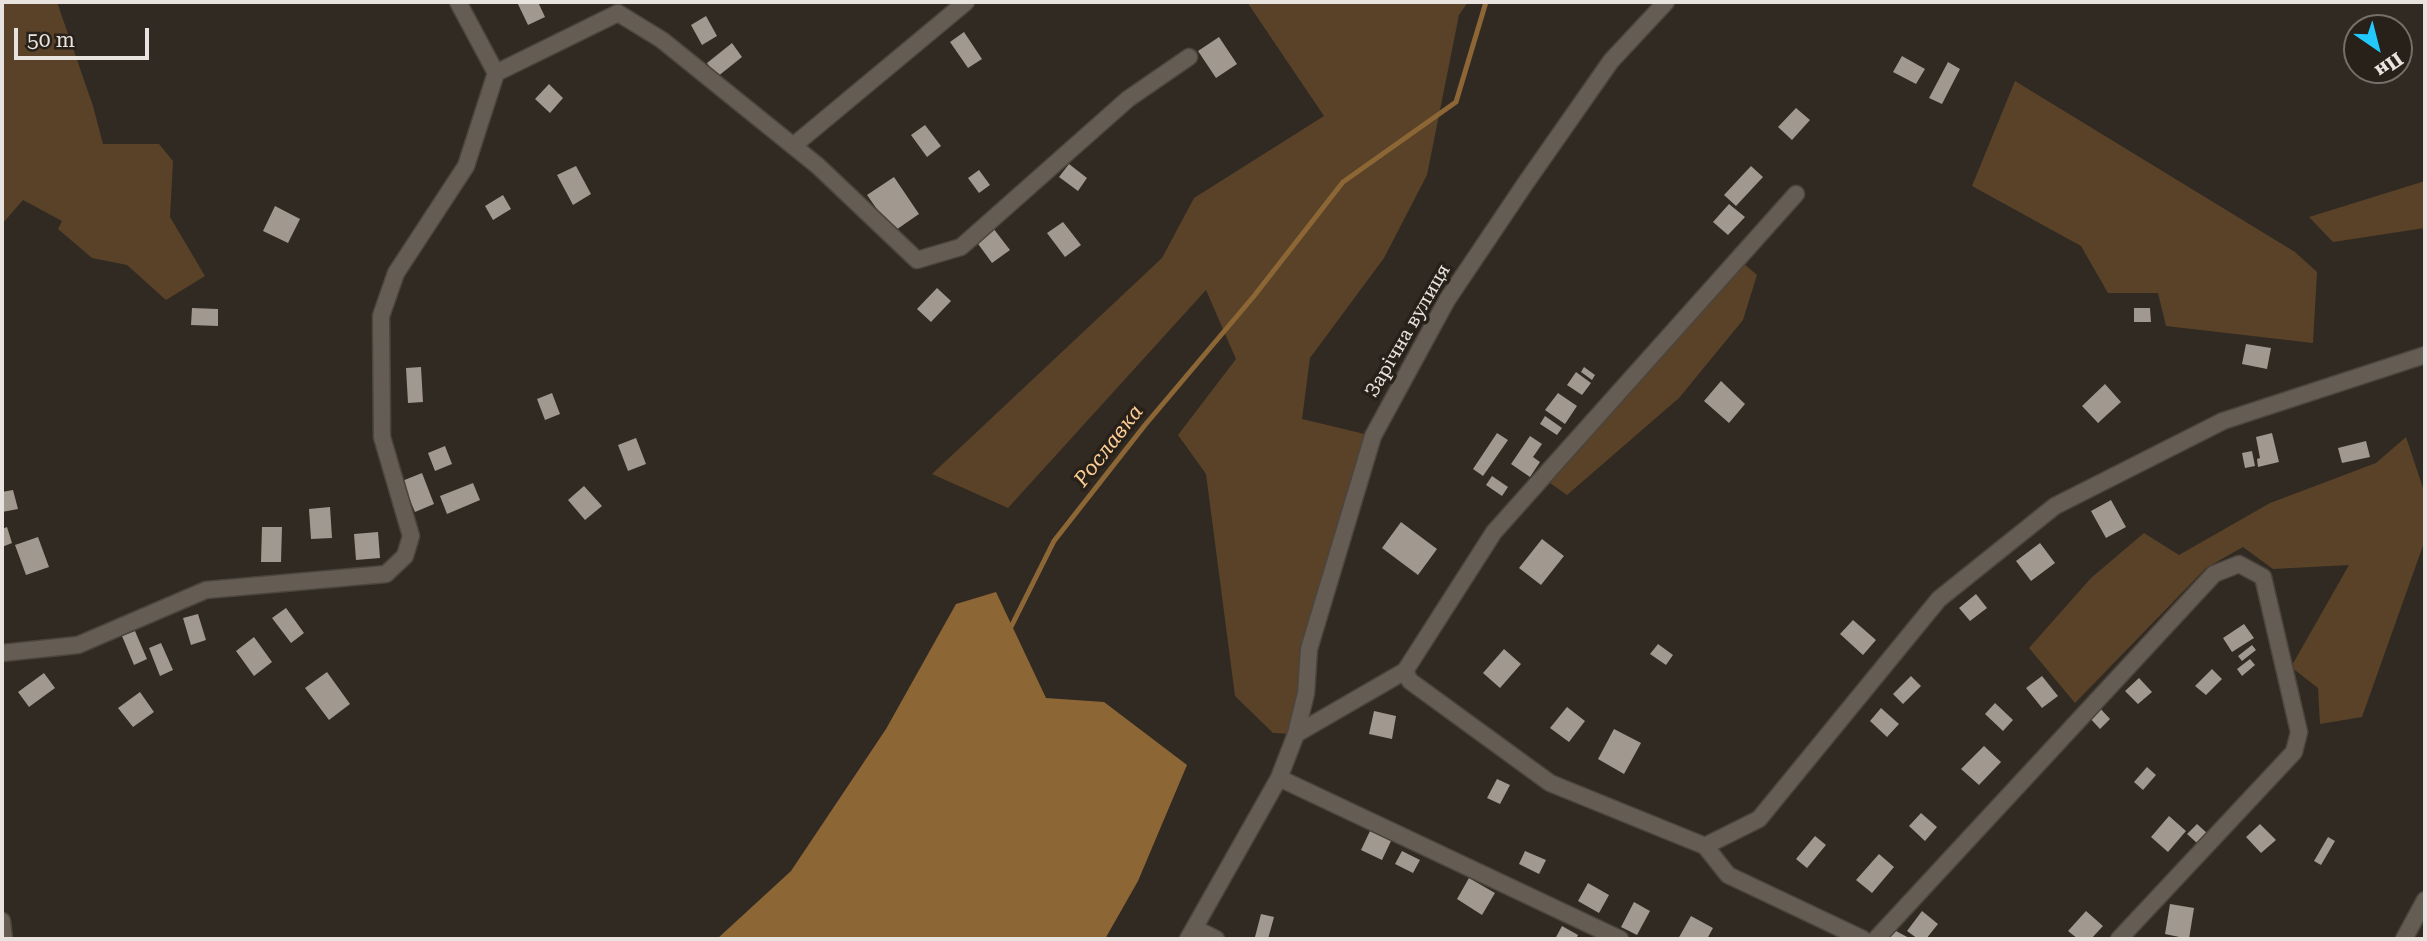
<!DOCTYPE html>
<meta charset="utf-8">
<style>
body{margin:0}
#map{position:relative;width:2427px;height:941px;overflow:hidden;background:#312a22;font-family:"Roboto Serif",serif}
canvas{display:block}
.frame{position:absolute;inset:0;border:4px solid #e8e3de;pointer-events:none}
.north{position:absolute;left:2343px;top:14px;width:70px;height:70px;box-sizing:border-box;background:#272119;border:2px solid #746f68;border-radius:50%;rotate:145deg;font-size:19px;font-weight:700;line-height:28px;text-align:center;color:#e8e3de}
.north::after{content:'';display:block;margin:auto;width:24px;height:32px;background:#21c9fd;clip-path:polygon(50% 0,100% 100%,50% 72%,0 100%)}
.scale{position:absolute;left:14px;top:28px;width:135px;height:32px;box-sizing:border-box;border:4px solid #e8e3de;border-top:0;padding-left:9px;font-size:21px;line-height:24px;white-space:nowrap;color:#e8e3de;-webkit-text-stroke:5px #272119;paint-order:stroke}
</style>
<div id="map">
<canvas width="2427" height="941"></canvas>
<div class="frame"></div>
<div class="north">Пн</div>
<div class="scale">50 m</div>
</div>
<script>
const context = document.querySelector('canvas').getContext('2d');
context.lineJoin = 'round';
function paint(path, color) { context.fillStyle = color; context.fill(path, 'evenodd'); }
const shape = rows => new Path2D(rows.map(r => 'M' + r).join(''));
function stroke(path, color, width, dash) { context.strokeStyle = color; context.lineWidth = width; context.lineCap = dash ? 'butt' : 'round'; context.setLineDash(dash || []); context.stroke(path); }
function label(font, color, halo, rows, align = 'center') {
  context.font = font + ' "Roboto Serif",serif'; context.lineWidth = 7; context.setLineDash([]); context.textBaseline = 'middle'; context.strokeStyle = halo; context.fillStyle = color; for (const [text, x, y, turn = 0] of rows) {
    context.save(); context.translate(x, y); context.rotate((+turn || 0) * Math.PI / 180); context.textAlign = isNaN(turn) ? turn : align; if (halo) context.strokeText(text, 0, 0); context.fillText(text, 0, 0); context.restore();
  }
}
paint(shape([
 [2,2,57,2,93,106,103,144,159,144,173,161,170,217,205,276,166,300,127,265,92,258,58,229,62,221,23,200,2,224],
 [1247,2,1468,2,1459,15,1427,175,1384,258,1310,358,1302,419,1373,436,1309,649,1296,734,1273,733,1235,696,1206,474,1178,435,1236,359,1206,290,1008,508,932,474,1162,258,1194,198,1324,116],
 [2015,81,2295,252,2317,272,2313,343,2166,326,2158,293,2108,293,2081,246,1972,186],
 [2425,181,2425,228,2333,242,2309,217],
 [1744,264,1757,275,1743,320,1679,398,1567,495,1550,483],
 [2406,437,2425,494,2425,540,2362,717,2320,724,2318,688,2291,667,2349,565,2273,569,2243,547,2206,568,2075,703,2029,648,2091,578,2144,533,2179,555,2270,503,2376,463]
]), '#594228');
paint(shape([
 [996,592,1046,698,1104,702,1187,765,1138,881,1105,939,717,939,791,871,886,729,956,604]
]), '#8d6635');
stroke(shape([
 [1010,629,1054,541,1145,425,1254,296,1343,182,1456,102,1486,2]
]), '#8d6635', 5);
paint(shape([
 [517,2,538,2,545,17,528,25],
 [706,16,717,36,702,45,691,25],
 [964,32,982,59,968,68,950,42],
 [1219,37,1237,64,1216,78,1198,51],
 [732,43,742,57,717,77,707,63],
 [1902,56,1925,69,1916,84,1893,72],
 [1948,62,1960,69,1942,104,1929,98],
 [549,84,563,98,550,113,535,99],
 [1796,108,1810,120,1792,140,1778,127],
 [925,125,941,146,927,157,911,135],
 [1069,164,1087,178,1078,191,1059,177],
 [576,166,591,194,573,205,557,175],
 [1751,166,1763,177,1736,206,1724,195],
 [979,170,990,185,979,193,968,178],
 [894,177,919,214,893,232,867,195],
 [503,195,511,209,493,220,485,206],
 [1729,204,1745,217,1728,235,1713,222],
 [275,206,300,219,288,243,263,231],
 [1063,222,1081,245,1065,257,1047,233],
 [993,228,1010,250,992,263,976,241],
 [937,288,951,301,931,322,917,309],
 [192,308,218,309,218,326,191,325],
 [2134,308,2150,308,2151,322,2134,322],
 [2246,344,2271,348,2267,369,2242,364],
 [421,367,423,402,408,403,406,368],
 [1584,367,1595,375,1592,380,1581,372],
 [1576,372,1591,383,1582,395,1567,385],
 [1721,381,1745,404,1729,423,1704,401],
 [2105,384,2121,402,2098,423,2082,406],
 [552,393,560,414,545,420,537,399],
 [1558,393,1577,406,1565,424,1545,410],
 [1545,416,1562,428,1557,435,1540,424],
 [1497,433,1508,440,1483,476,1473,469],
 [2272,433,2279,462,2258,467,2257,459,2260,458,2256,437],
 [1530,436,1542,444,1533,457,1540,462,1530,477,1511,464],
 [636,438,646,464,628,471,618,445],
 [2366,441,2370,457,2342,463,2338,448],
 [445,446,452,464,435,471,428,453],
 [2252,451,2255,466,2245,468,2242,453],
 [422,473,434,504,415,512,402,481],
 [1492,476,1508,487,1502,496,1486,485],
 [473,483,480,500,447,514,440,496],
 [584,486,602,506,585,520,568,500],
 [13,490,18,509,2,512,2,492],
 [2111,500,2126,527,2106,538,2091,511],
 [330,507,332,538,311,539,309,509],
 [1401,522,1437,549,1418,575,1382,548],
 [7,527,12,543,2,547,2,529],
 [262,527,282,527,281,562,261,562],
 [378,532,380,558,356,560,354,534],
 [38,537,49,567,26,575,15,545],
 [1542,539,1564,556,1541,585,1519,568],
 [2040,543,2055,563,2031,581,2016,561],
 [1976,594,1987,608,1970,621,1959,608],
 [286,608,304,633,291,643,272,618],
 [198,614,206,640,191,645,183,618],
 [1853,620,1876,640,1863,655,1840,634],
 [2244,624,2254,638,2232,652,2223,638],
 [135,631,147,659,134,665,122,636],
 [254,637,272,662,254,676,236,651],
 [161,643,173,670,160,676,149,648],
 [1658,644,1673,655,1666,665,1650,654],
 [2252,645,2256,650,2242,661,2238,656],
 [1504,649,1521,664,1500,688,1483,673],
 [2250,659,2255,665,2242,676,2237,669],
 [2212,669,2222,679,2206,695,2195,686],
 [327,672,350,704,329,720,305,688],
 [44,673,55,688,29,707,18,692],
 [1911,676,1921,686,1903,704,1893,694],
 [2042,676,2058,696,2042,708,2026,688],
 [2139,678,2152,692,2138,704,2125,691],
 [140,692,154,712,133,727,118,708],
 [1995,703,2013,720,2003,731,1985,714],
 [2097,705,2110,719,2100,729,2087,715],
 [1567,707,1585,721,1569,742,1550,728],
 [1881,708,1899,724,1887,737,1870,721],
 [1374,711,1396,716,1392,739,1369,734],
 [1614,729,1641,743,1624,774,1598,759],
 [1984,746,2001,762,1979,785,1961,769],
 [2147,767,2156,775,2143,790,2134,782],
 [1497,779,1510,785,1500,804,1487,798],
 [1921,813,1937,827,1925,841,1909,826],
 [2169,816,2186,831,2168,852,2151,837],
 [2197,824,2207,833,2197,843,2187,834],
 [2260,824,2276,840,2261,853,2246,837],
 [1370,831,1391,841,1382,860,1361,850],
 [1815,836,1826,845,1807,868,1796,859],
 [2328,837,2335,841,2321,865,2314,861],
 [1402,851,1420,860,1413,873,1395,864],
 [1525,851,1546,860,1539,874,1519,864],
 [1879,854,1894,867,1872,893,1856,880],
 [1469,878,1495,893,1482,915,1457,899],
 [1588,883,1609,895,1599,913,1578,901],
 [1634,902,1650,911,1637,935,1621,927],
 [2170,904,2194,908,2189,939,2165,934],
 [1922,911,1938,924,1926,939,1918,939,1907,931],
 [2086,911,2103,926,2091,939,2078,939,2068,931],
 [1261,914,1274,917,1268,939,1255,937],
 [1691,916,1713,928,1707,939,1678,939],
 [1562,926,1578,935,1576,939,1555,939],
 [1896,931,1911,939,1885,939]
]), '#a1988f');
const street = shape([
 [496,73,618,13,662,40,818,166,917,260,961,247,1128,99,1189,57],
 [793,146,966,2],
 [2,653,78,645,206,590,386,574,405,556,411,536,382,437,381,316,396,273,466,166,496,73,458,2],
 [1405,671,1494,532,1796,194],
 [1296,734,1306,693,1309,649,1373,436,1447,300,1525,184,1611,61,1666,2],
 [1279,778,1620,939],
 [1705,846,1728,875,1863,939],
 [2,921,4,939],
 [1196,929,1216,939],
 [1188,939,1279,778,1296,734,1405,671,1410,681,1550,783,1705,846,1759,819,1939,599,2055,506,2223,421,2425,355],
 [1876,939,2214,574,2239,564,2263,577,2299,732,2294,752,2119,939],
 [2404,939,2425,900]
]);
stroke(street, '#4b453e', 19);
stroke(street, '#655d54', 16);
label('19px', '#e8e3de', '#272119', [
 ["Зарічна вулиця",1408,331,-60]
]);
label('italic 21px', '#fecd95', '#272119', [
 ["Рославка",1109,446,-52]
]);
</script>
